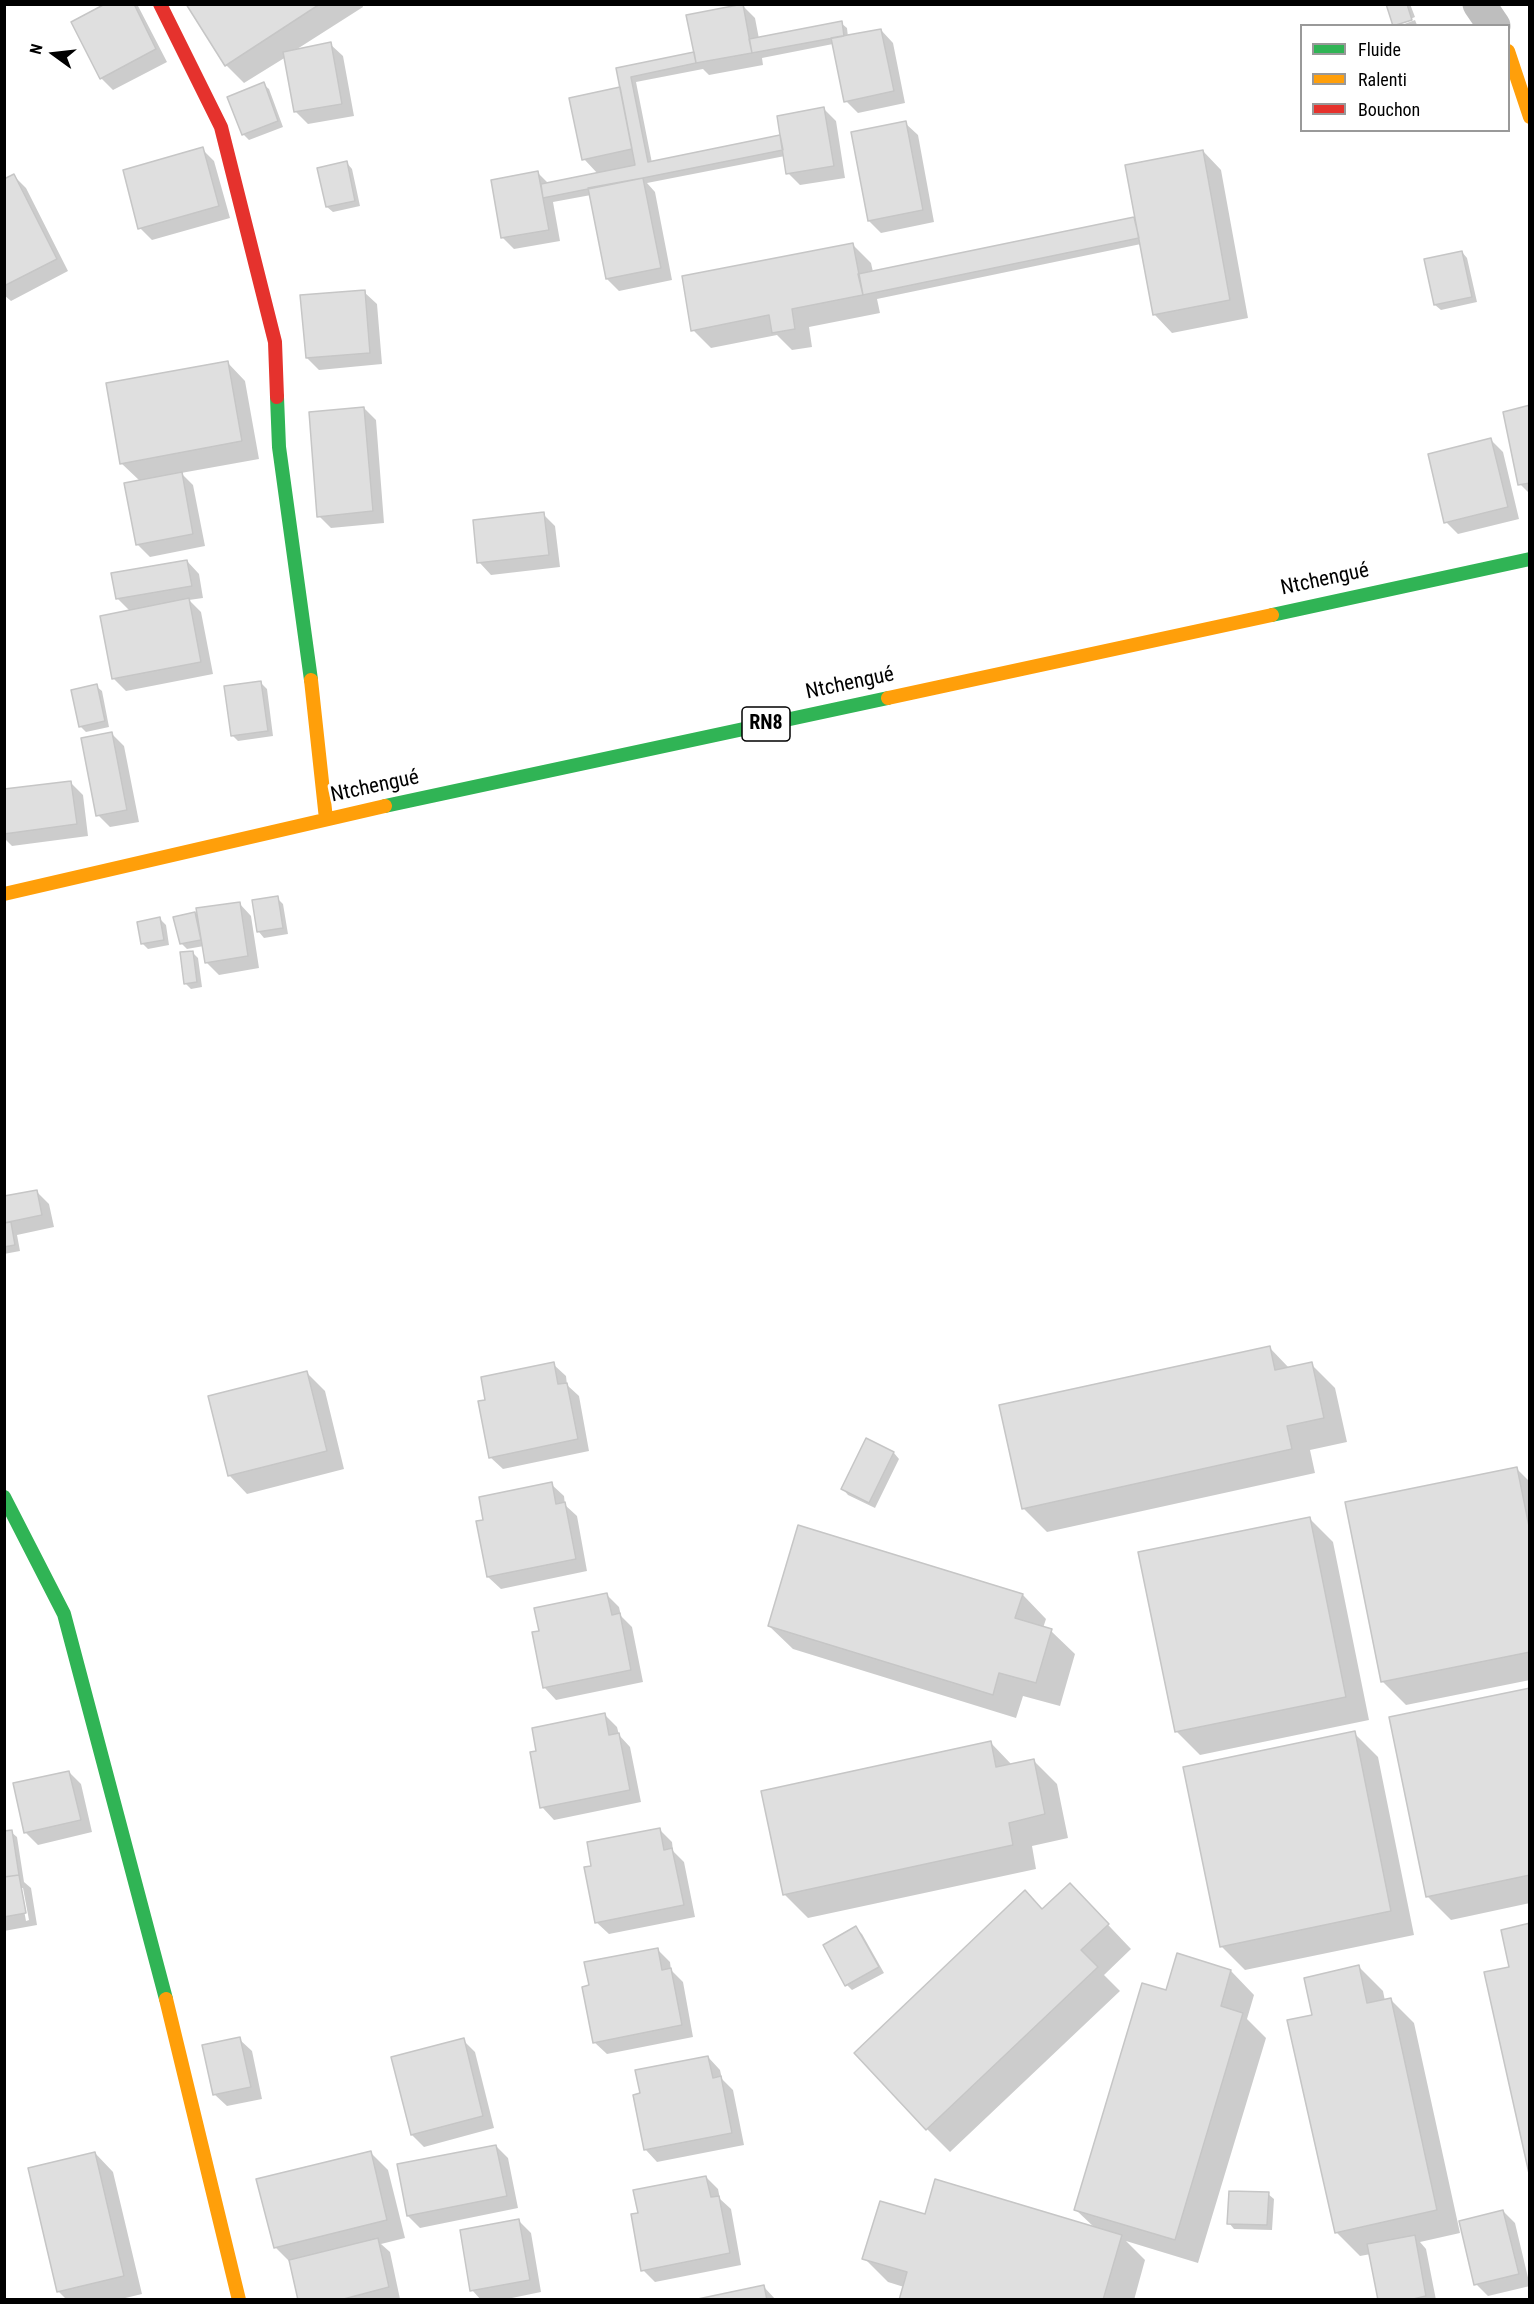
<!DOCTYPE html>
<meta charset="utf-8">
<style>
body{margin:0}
#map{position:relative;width:1534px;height:2304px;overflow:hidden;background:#fff;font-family:"Roboto Condensed",sans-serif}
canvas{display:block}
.frame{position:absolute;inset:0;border:6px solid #000;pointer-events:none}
.legend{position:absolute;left:1300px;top:24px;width:210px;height:108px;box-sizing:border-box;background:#fff;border:2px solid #999;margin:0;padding:8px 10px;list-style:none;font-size:18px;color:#000}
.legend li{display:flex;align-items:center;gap:12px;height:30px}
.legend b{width:30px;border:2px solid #999}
.north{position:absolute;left:24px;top:24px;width:60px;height:60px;-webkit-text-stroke:4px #fff;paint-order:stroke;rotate:285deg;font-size:16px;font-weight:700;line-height:24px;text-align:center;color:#000}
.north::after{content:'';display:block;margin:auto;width:21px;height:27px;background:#000;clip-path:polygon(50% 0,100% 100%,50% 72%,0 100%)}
</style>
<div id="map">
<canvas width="1534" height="2304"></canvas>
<div class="frame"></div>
<ul class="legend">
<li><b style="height:8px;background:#30b455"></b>Fluide</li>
<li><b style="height:8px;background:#ff9f0a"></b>Ralenti</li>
<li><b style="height:8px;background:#e5322d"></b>Bouchon</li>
</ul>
<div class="north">N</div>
</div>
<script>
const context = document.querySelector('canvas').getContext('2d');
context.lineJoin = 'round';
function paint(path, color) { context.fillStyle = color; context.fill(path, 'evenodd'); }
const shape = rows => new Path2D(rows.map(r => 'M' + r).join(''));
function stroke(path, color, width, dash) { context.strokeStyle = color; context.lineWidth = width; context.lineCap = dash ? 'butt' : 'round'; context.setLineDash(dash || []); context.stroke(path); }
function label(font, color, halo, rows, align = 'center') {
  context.font = font + ' "Roboto Condensed",sans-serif'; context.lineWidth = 6; context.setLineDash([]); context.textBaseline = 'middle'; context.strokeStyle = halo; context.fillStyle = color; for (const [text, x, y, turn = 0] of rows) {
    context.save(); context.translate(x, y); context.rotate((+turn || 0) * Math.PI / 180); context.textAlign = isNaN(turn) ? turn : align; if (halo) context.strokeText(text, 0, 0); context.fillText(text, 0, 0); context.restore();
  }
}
paint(shape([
 [108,4,137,4,167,62,113,90,101,78],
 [188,4,362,4,363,7,294,51,330,44,343,56,354,116,308,124,296,112,286,57,244,83,226,65],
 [1388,4,1410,4,1415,17,1394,26],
 [743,6,755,18,759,39,841,23,847,28,848,37,881,30,893,43,905,103,858,113,846,101,833,44,762,58,763,65,709,75,703,69,636,82,652,163,782,136,824,109,836,121,845,178,800,185,788,173,785,156,647,183,655,192,672,280,619,291,607,279,591,195,553,202,560,241,514,249,502,237,538,173,549,184,598,174,584,159,621,88,617,69,695,53],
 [1415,20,1417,25,1399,26],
 [263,84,269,89,283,127,249,140,243,134],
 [905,123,918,135,934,222,881,233,869,221],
 [202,149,214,161,230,218,152,240,140,228],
 [1203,151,1221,170,1248,318,1172,333,1154,314,1141,244,877,299,880,313,809,327,812,347,792,350,777,335,711,348,693,330,853,245,871,263,873,272,1134,219,1137,222],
 [347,163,352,169,360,206,333,212,327,207,319,169],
 [14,176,26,188,68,271,11,301,4,295,4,181],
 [1462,252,1467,258,1477,302,1441,310,1435,305],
 [364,292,377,304,382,364,319,370,307,358],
 [227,362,245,381,259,459,181,473,193,485,205,546,150,557,137,544,140,481,121,463],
 [1530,407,1530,494,1520,484],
 [364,408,376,420,384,523,331,528,319,516],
 [1491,440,1503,452,1519,519,1458,534,1446,522],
 [543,514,555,526,560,567,491,575,479,562],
 [187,561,199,574,203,598,189,600,201,612,213,674,126,691,114,679,102,617,130,611,117,598],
 [261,683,267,689,273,736,238,741,232,735],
 [96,686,102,691,109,727,86,732,80,726],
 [112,734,124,746,139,822,110,827,98,815],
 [71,783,83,795,88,836,12,846,4,838,4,791],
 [277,898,283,904,288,934,264,938,259,932],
 [239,903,251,916,259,968,219,975,207,963,204,946,187,949,181,943,195,914,200,919],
 [160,919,166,925,169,945,148,949,142,943],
 [192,952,198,958,202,987,191,989,185,983],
 [37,1192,49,1204,54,1227,17,1235,20,1251,4,1254,4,1198],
 [1269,1347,1290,1369,1311,1364,1335,1388,1347,1442,1310,1450,1315,1473,1047,1532,1023,1508],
 [553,1364,566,1376,567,1385,579,1396,589,1451,503,1469,490,1457,487,1401],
 [307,1373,325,1391,344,1469,247,1494,229,1475],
 [867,1440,894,1453,899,1459,875,1508,848,1495,843,1489],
 [1516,1468,1530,1482,1530,1680,1406,1705,1382,1681],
 [551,1484,564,1496,565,1505,577,1516,587,1571,501,1589,488,1577,485,1521],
 [1309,1518,1333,1542,1369,1720,1200,1755,1176,1731],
 [607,1595,619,1607,621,1616,632,1627,643,1682,556,1700,544,1687,540,1632],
 [1023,1595,1046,1619,1043,1628,1051,1631,1075,1654,1060,1706,1023,1696,1016,1718,793,1649,769,1626],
 [1530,1689,1530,1903,1451,1920,1427,1896],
 [605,1715,617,1727,619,1735,630,1747,641,1802,554,1820,542,1807,538,1752],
 [1354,1733,1378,1757,1414,1935,1245,1970,1221,1946],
 [991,1743,1012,1765,1033,1760,1057,1784,1068,1838,1032,1846,1036,1869,808,1918,784,1894],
 [69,1772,81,1784,92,1832,38,1845,26,1833,14,1785],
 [659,1829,672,1842,673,1851,684,1862,695,1917,609,1934,596,1922,593,1867],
 [11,1832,17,1837,24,1882,31,1888,37,1925,4,1931,4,1833],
 [20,1888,23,1888,29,1920,26,1921],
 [1093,1909,1131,1949,1104,1975,1120,1991,950,2152,927,2129,1043,1910],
 [856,1928,862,1934,884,1973,852,1990,847,1985],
 [657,1949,670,1962,671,1970,683,1982,693,2037,607,2054,594,2042],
 [1359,1967,1383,1991,1385,2001,1390,1999,1414,2023,1460,2233,1420,2242,1426,2249,1436,2300,1379,2300,1371,2254,1360,2256,1336,2232,1314,2016],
 [1231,1971,1254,1995,1247,2019,1266,2038,1198,2263,1126,2241,1145,2260,1134,2300,900,2300,904,2287,888,2282,864,2258,926,2216,1095,2228,1076,2210,1167,1992],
 [239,2039,252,2051,262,2099,227,2106,214,2094],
 [463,2040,475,2052,494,2128,424,2147,412,2135],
 [708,2057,720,2070,722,2079,733,2090,744,2145,657,2162,645,2149,641,2094],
 [496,2146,508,2158,518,2208,420,2228,408,2216],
 [370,2152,388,2170,405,2238,381,2244,390,2252,400,2299,300,2300,291,2263,275,2247],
 [95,2153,113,2172,142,2294,117,2300,67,2300,58,2291],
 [706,2177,718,2189,720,2199,731,2209,741,2265,655,2282,643,2270,639,2214],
 [1268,2194,1274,2199,1272,2230,1234,2229,1229,2223],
 [1503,2211,1515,2223,1530,2286,1488,2296,1476,2284],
 [519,2221,531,2233,541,2292,502,2300,481,2300,472,2290],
 [764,2287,776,2300,700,2300]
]), '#0003');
const building = shape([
 [105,4,134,4,156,49,100,79,71,22,105,4],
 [186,4,320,4,225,66,186,4],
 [743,4,752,53,696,63,686,15,743,4],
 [1386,4,1407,4,1412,20,1393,26,1386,4],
 [842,21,844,36,752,53,749,39,842,21],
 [881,29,894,91,844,102,831,38,881,29],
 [331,42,342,104,294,112,283,52,331,42],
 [694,52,696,63,631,77,648,162,780,135,783,150,543,198,541,184,635,165,616,68,694,52],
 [264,82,278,121,242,135,227,97,264,82],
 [620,87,632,149,582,160,569,98,620,87],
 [824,107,834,166,786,174,777,116,824,107],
 [906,121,923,210,868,221,851,132,906,121],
 [203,147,219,206,138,229,123,170,203,147],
 [1203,150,1230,300,1153,315,1125,165,1203,150],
 [347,161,355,201,326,207,317,168,347,161],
 [538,171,549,230,501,238,491,180,538,171],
 [14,174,57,259,4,286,4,179,14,174],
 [643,178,661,268,606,279,588,188,643,178],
 [1134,217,1139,238,863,295,858,274,1134,217],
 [853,243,863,295,792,309,795,329,772,333,769,315,691,331,682,276,853,243],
 [1462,251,1472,297,1434,305,1424,259,1462,251],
 [365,290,370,353,306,358,300,295,365,290],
 [228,361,242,441,120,464,106,383,228,361],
 [1530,405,1530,483,1518,485,1503,412,1530,405],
 [364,407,373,511,317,517,309,412,364,407],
 [1491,438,1508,507,1444,523,1428,454,1491,438],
 [182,472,193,534,136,545,124,483,182,472],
 [544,512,549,555,477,563,473,520,544,512],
 [187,560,192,586,116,599,111,573,187,560],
 [189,598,201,662,112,679,100,616,189,598],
 [261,681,268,731,231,736,224,686,261,681],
 [97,684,105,721,79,727,71,690,97,684],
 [112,732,127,810,96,816,81,738,112,732],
 [71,781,77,824,4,834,4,789,71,781],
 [278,896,283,928,257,932,252,900,278,896],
 [240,902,248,956,205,963,196,908,240,902],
 [195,912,201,940,180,944,173,917,195,912],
 [160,917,164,940,141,944,137,922,160,917],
 [193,951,197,982,184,984,180,952,193,951],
 [37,1190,42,1215,4,1223,4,1196,37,1190],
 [11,1222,15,1245,4,1247,4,1223,11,1222],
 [1270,1346,1275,1370,1312,1362,1324,1418,1287,1426,1292,1449,1022,1509,999,1405,1270,1346],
 [554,1362,558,1384,567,1383,578,1439,489,1458,478,1401,485,1400,481,1377,554,1362],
 [307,1371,327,1451,228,1476,208,1396,307,1371],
 [866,1438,894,1452,869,1503,841,1489,866,1438],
 [1517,1467,1530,1531,1530,1652,1381,1682,1345,1502,1517,1467],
 [552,1482,556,1504,565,1502,576,1559,487,1577,476,1521,483,1520,479,1497,552,1482],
 [1310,1517,1346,1697,1175,1732,1138,1552,1310,1517],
 [798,1525,1023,1594,1015,1618,1052,1629,1036,1683,999,1673,993,1695,768,1626,798,1525],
 [607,1593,612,1615,620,1613,631,1670,543,1688,532,1632,539,1631,534,1608,607,1593],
 [1530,1688,1530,1875,1426,1897,1389,1717,1530,1688],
 [605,1713,609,1735,619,1733,630,1790,540,1808,530,1752,536,1751,532,1728,605,1713],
 [1355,1731,1391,1911,1220,1947,1183,1767,1355,1731],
 [991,1741,996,1767,1034,1759,1045,1814,1009,1823,1013,1845,783,1895,761,1791,991,1741],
 [69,1771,81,1820,24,1833,13,1783,69,1771],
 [660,1828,664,1850,672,1848,684,1905,595,1923,584,1867,591,1866,587,1842,660,1828],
 [12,1830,19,1875,4,1877,4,1831,12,1830],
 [19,1875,26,1913,4,1917,4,1877,19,1875],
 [1070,1883,1109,1924,1081,1950,1098,1967,926,2130,854,2053,1025,1890,1042,1909,1070,1883],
 [1530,1923,1530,2178,1484,1972,1509,1967,1501,1930,1530,1923],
 [856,1926,879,1967,845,1986,823,1945,856,1926],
 [658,1948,662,1970,671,1968,682,2025,593,2043,582,1987,589,1985,584,1962,658,1948],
 [1177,1953,1231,1970,1221,2006,1243,2013,1175,2240,1074,2210,1142,1983,1166,1990,1177,1953],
 [1359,1965,1367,2003,1391,1998,1437,2210,1335,2233,1287,2020,1312,2015,1304,1978,1359,1965],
 [240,2037,251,2087,213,2095,202,2045,240,2037],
 [464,2038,483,2116,411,2135,391,2057,464,2038],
 [708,2056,713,2078,721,2076,732,2133,644,2150,633,2095,640,2093,635,2070,708,2056],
 [496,2145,507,2196,407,2216,397,2164,496,2145],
 [371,2151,387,2220,274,2248,256,2179,371,2151],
 [95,2152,124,2276,57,2292,28,2168,95,2152],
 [706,2176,711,2197,719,2196,730,2253,641,2271,631,2214,638,2213,633,2190,706,2176],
 [935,2179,1122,2235,1103,2300,899,2300,907,2272,862,2259,880,2201,925,2214,935,2179],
 [1229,2191,1269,2192,1267,2225,1227,2224,1229,2191],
 [1503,2210,1519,2274,1474,2285,1459,2221,1503,2210],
 [519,2219,530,2280,470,2291,460,2230,519,2219],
 [1415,2235,1426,2296,1409,2300,1378,2300,1367,2244,1415,2235],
 [378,2238,389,2287,340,2300,298,2300,289,2260,378,2238],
 [764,2285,767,2300,693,2300,764,2285]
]);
paint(building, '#dfdfdf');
stroke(building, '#c6c6c6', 1.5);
stroke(shape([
 [1479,4,1494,26]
]), '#bebebe', 33);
stroke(shape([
 [277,397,279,447,311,680],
 [1272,615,1530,559],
 [385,806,888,698],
 [4,1497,64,1614,166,1999]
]), '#30b455', 14);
stroke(shape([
 [1508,51,1530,117],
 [311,680,326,819],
 [888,698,1272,615],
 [4,894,385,806],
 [166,1999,239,2300]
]), '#ff9f0a', 14);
stroke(shape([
 [160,4,221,127,275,342,277,397]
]), '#e5322d', 14);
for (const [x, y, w] of [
 [766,724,48]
]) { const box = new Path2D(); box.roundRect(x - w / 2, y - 17, w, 34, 4.5); context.fillStyle = '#fff'; context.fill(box); stroke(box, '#000', 1.5); }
label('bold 20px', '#000', null, [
 ["RN8",766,724]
]);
label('21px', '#000', '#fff', [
 ["Ntchengué",1325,580,-12],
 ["Ntchengué",850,684,-12],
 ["Ntchengué",375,787,-12]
]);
</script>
